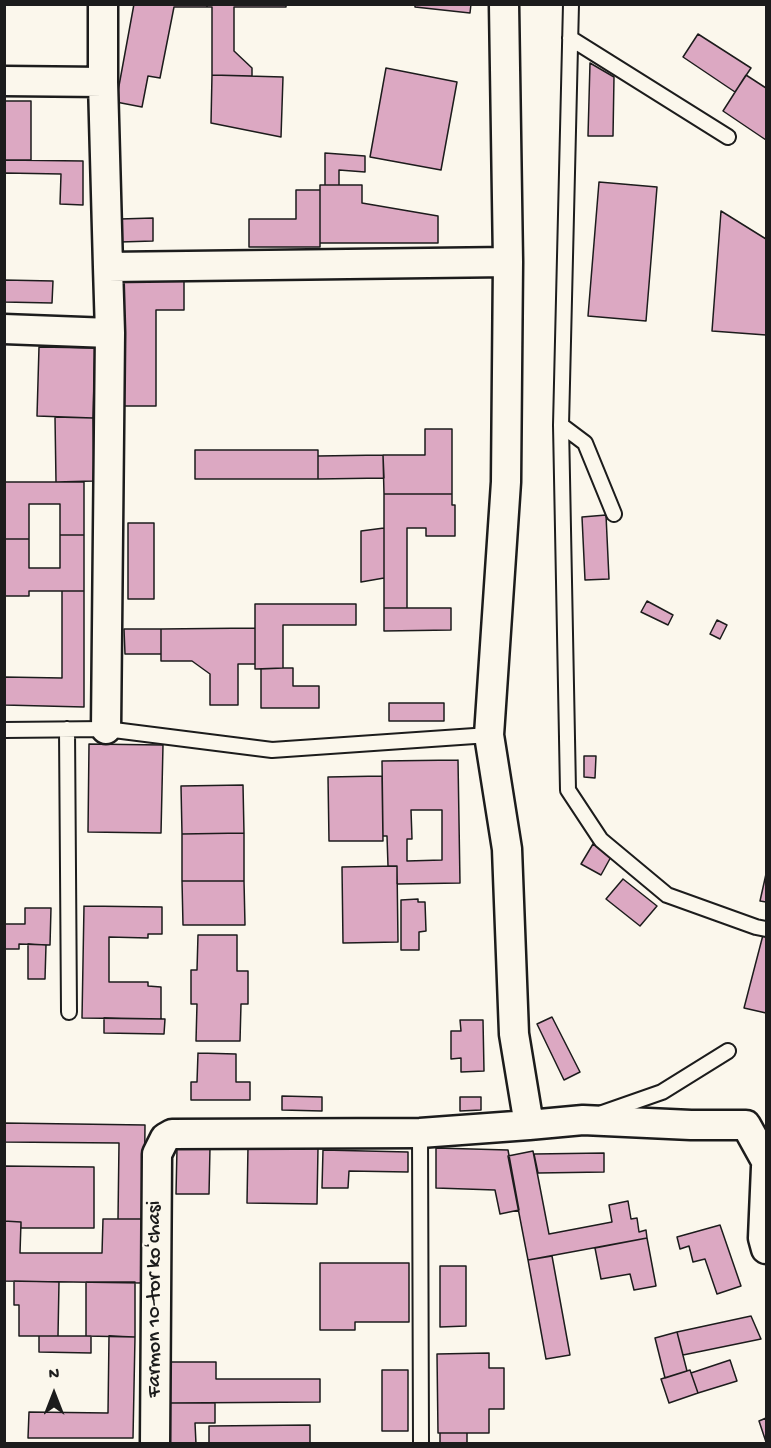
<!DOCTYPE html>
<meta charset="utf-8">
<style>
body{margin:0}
#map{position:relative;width:771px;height:1448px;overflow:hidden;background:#fbf7ec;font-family:"Gochi Hand",sans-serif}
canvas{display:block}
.frame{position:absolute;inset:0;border:6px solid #1c1c1c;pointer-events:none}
.north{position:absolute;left:24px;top:1364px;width:60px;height:60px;-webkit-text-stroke:4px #fbf7ec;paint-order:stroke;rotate:0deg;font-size:16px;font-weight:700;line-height:24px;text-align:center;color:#1c1c1c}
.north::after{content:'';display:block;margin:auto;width:21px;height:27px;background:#1c1c1c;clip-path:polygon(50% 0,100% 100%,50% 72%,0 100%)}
</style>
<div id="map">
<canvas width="771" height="1448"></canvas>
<div class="frame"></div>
<div class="north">N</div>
</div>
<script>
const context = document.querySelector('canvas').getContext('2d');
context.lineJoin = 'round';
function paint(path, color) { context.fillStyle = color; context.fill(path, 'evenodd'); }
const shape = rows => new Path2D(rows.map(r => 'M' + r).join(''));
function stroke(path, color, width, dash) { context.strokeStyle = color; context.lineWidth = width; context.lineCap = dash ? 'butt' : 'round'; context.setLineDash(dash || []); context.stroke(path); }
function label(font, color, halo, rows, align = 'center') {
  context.font = font + ' "Gochi Hand",sans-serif'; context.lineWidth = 4.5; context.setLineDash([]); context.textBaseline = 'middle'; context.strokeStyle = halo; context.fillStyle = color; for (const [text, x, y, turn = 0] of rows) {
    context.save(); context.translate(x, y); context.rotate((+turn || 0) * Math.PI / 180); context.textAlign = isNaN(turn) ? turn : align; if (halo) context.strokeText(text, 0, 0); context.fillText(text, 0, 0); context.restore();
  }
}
const building = shape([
 [134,4,207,4,207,7,174,7,160,78,148,76,142,107,116,102,134,4],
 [207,4,286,4,286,7,234,7,234,51,252,68,252,76,212,75,212,7,207,7,207,4],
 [415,4,471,4,470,13,415,7,415,4],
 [698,34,751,68,735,92,683,57,698,34],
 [590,63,614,77,613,136,588,136,590,63],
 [386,68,457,82,441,170,370,157,386,68],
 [212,75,283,77,281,137,211,123,212,75],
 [746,75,766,88,766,140,723,111,746,75],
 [4,101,31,101,31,160,4,160,4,101],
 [325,153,365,156,365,172,339,170,339,185,325,185,325,153],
 [4,160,83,161,83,205,60,204,61,174,5,173,4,183,4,160],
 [599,182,657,187,646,321,588,316,599,182],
 [320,185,362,185,362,203,438,216,438,243,320,243,320,185],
 [296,190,320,190,320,247,249,247,249,219,296,219,296,190],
 [721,211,766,239,766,335,712,331,721,211],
 [153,218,153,241,120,242,120,219,153,218],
 [4,280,53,281,52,303,4,302,4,280],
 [121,281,184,281,184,310,156,310,156,406,121,406,121,281],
 [39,347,95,348,93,418,37,416,39,347],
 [55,417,93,418,94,481,56,482,55,417],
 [425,429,452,429,452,494,384,494,383,455,425,455,425,429],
 [195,450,318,450,318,479,195,479,195,450],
 [383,455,384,478,318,479,318,456,383,455],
 [4,482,84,482,84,535,60,535,60,504,29,504,29,539,4,539,4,482],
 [384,494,452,494,452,505,455,505,455,536,426,536,426,528,407,528,407,608,384,608,384,494],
 [606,515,609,579,585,580,582,517,606,515],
 [128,523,154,523,154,599,128,599,128,523],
 [384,528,384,578,361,582,361,531,384,528],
 [60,535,84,535,84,591,29,591,29,596,4,596,4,539,29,539,29,568,60,568,60,535],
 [62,591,84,591,84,707,4,705,4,677,62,678,62,591],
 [647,601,673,615,668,625,641,612,647,601],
 [255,604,356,604,356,625,283,625,283,668,255,669,255,604],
 [384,608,451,608,451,630,384,631,384,608],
 [717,620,727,625,720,639,710,634,717,620],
 [255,628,255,664,238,664,238,705,210,705,210,674,192,661,161,661,161,629,255,628],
 [124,629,161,629,161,654,125,654,124,629],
 [283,668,293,668,293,686,319,686,319,708,261,708,261,669,283,668],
 [389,703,444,703,444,721,389,721,389,703],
 [89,744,163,745,161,833,88,832,89,744],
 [584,756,596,756,595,778,584,777,584,756],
 [458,760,460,883,397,884,397,866,388,866,387,836,383,836,382,761,458,760],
 [411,810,442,810,442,860,407,861,407,839,412,839,411,810],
 [382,776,383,841,329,841,328,777,382,776],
 [243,785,244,833,182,834,181,786,243,785],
 [244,833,244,881,182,881,182,834,244,833],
 [593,844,612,855,601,875,581,864,593,844],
 [397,866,398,942,343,943,342,867,397,866],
 [766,874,766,902,760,901,766,874],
 [623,879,657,906,640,926,606,899,623,879],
 [182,881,244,881,245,925,183,925,182,881],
 [418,899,418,902,425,902,426,931,419,932,419,950,401,950,401,900,418,899],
 [84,906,162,907,162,934,148,934,148,938,109,937,109,982,148,982,148,986,161,987,161,1019,82,1018,84,906],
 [25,908,51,908,50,945,19,944,19,949,4,949,4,924,25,924,25,908],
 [198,935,237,935,237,971,248,971,248,1004,241,1004,240,1041,196,1041,197,1004,191,1004,191,970,197,970,198,935],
 [763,935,766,936,766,1013,744,1008,763,935],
 [28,944,46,945,45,979,28,979,28,944],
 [552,1017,580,1072,564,1080,537,1024,552,1017],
 [104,1018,165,1019,164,1034,104,1033,104,1018],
 [460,1020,483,1020,484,1071,461,1072,461,1058,451,1059,451,1031,461,1031,460,1020],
 [198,1053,236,1054,236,1082,250,1082,250,1100,191,1100,191,1082,197,1082,198,1053],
 [282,1096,322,1097,322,1111,282,1110,282,1096],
 [460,1097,481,1097,481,1110,460,1111,460,1097],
 [4,1123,145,1125,144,1219,118,1219,119,1143,4,1142,4,1123],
 [248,1147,318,1148,317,1204,247,1203,248,1147],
 [177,1148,210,1148,209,1194,176,1194,177,1148],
 [436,1148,508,1150,519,1210,500,1214,495,1190,436,1188,436,1148],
 [323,1150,408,1152,408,1172,349,1171,348,1188,322,1188,323,1150],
 [533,1151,549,1234,612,1222,609,1205,628,1201,631,1219,637,1218,639,1232,646,1230,647,1238,528,1260,508,1156,533,1151],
 [604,1153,604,1172,538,1173,534,1154,604,1153],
 [4,1166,94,1167,94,1228,21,1228,21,1222,4,1221,4,1166],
 [103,1219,144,1219,143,1283,4,1281,4,1221,21,1222,20,1253,102,1253,103,1219],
 [720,1225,741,1286,717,1294,705,1259,693,1262,689,1246,680,1249,677,1237,720,1225],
 [647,1238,656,1286,634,1290,630,1274,601,1279,595,1248,647,1238],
 [552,1256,570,1355,546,1359,528,1260,552,1256],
 [320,1263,409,1263,409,1322,355,1322,355,1330,320,1330,320,1263],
 [440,1266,466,1266,466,1326,440,1327,440,1266],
 [14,1281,59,1282,58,1336,19,1336,19,1305,14,1305,14,1281],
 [86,1282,135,1282,135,1337,86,1336,86,1282],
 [751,1316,761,1339,683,1355,677,1332,751,1316],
 [677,1332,687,1371,665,1378,655,1338,677,1332],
 [39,1336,91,1336,91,1353,39,1352,39,1336],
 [109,1336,135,1337,133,1438,28,1438,29,1412,108,1413,109,1336],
 [489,1353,489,1368,504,1368,504,1409,489,1409,489,1433,438,1433,437,1354,489,1353],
 [730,1360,737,1381,698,1393,691,1373,730,1360],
 [168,1362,216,1362,216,1379,320,1379,320,1402,169,1403,168,1362],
 [382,1370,408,1370,408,1431,382,1431,382,1370],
 [690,1370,698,1393,669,1403,661,1379,690,1370],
 [169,1403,215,1403,215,1423,195,1423,196,1444,169,1444,169,1403],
 [766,1418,766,1442,759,1421,766,1418],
 [310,1425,310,1444,209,1444,209,1426,310,1425],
 [440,1433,467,1433,467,1444,440,1444,440,1433]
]);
paint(building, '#dca8c2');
stroke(building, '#1c1c1c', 1.5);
const service = shape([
 [571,4,561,425,568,790,601,840,667,895,756,927,766,929],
 [570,38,728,137],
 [561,425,585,443,614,514],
 [67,729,69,1012],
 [4,730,106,729,272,750,489,735],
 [602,1113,662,1092,728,1051],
 [420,1133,421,1444]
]);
const minor = shape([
 [103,4,103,82],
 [4,81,103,82,108,267],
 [4,329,110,333],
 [106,729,110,333,108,267,508,262],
 [529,1125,583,1120,691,1125,746,1125,766,1161],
 [766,1167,763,1238,766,1249],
 [155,1444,157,1154,165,1138,172,1134,420,1133,529,1125,514,1034,507,849,489,735,506,482,508,262,504,4]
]);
stroke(service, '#1c1c1c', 18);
stroke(minor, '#1c1c1c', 33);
stroke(service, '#fbf7ec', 14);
stroke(minor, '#fbf7ec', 28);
label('21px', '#1c1c1c', '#fbf7ec', [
 ["Farmon 10-tor koʻchasi",156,1299,-90]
]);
</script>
